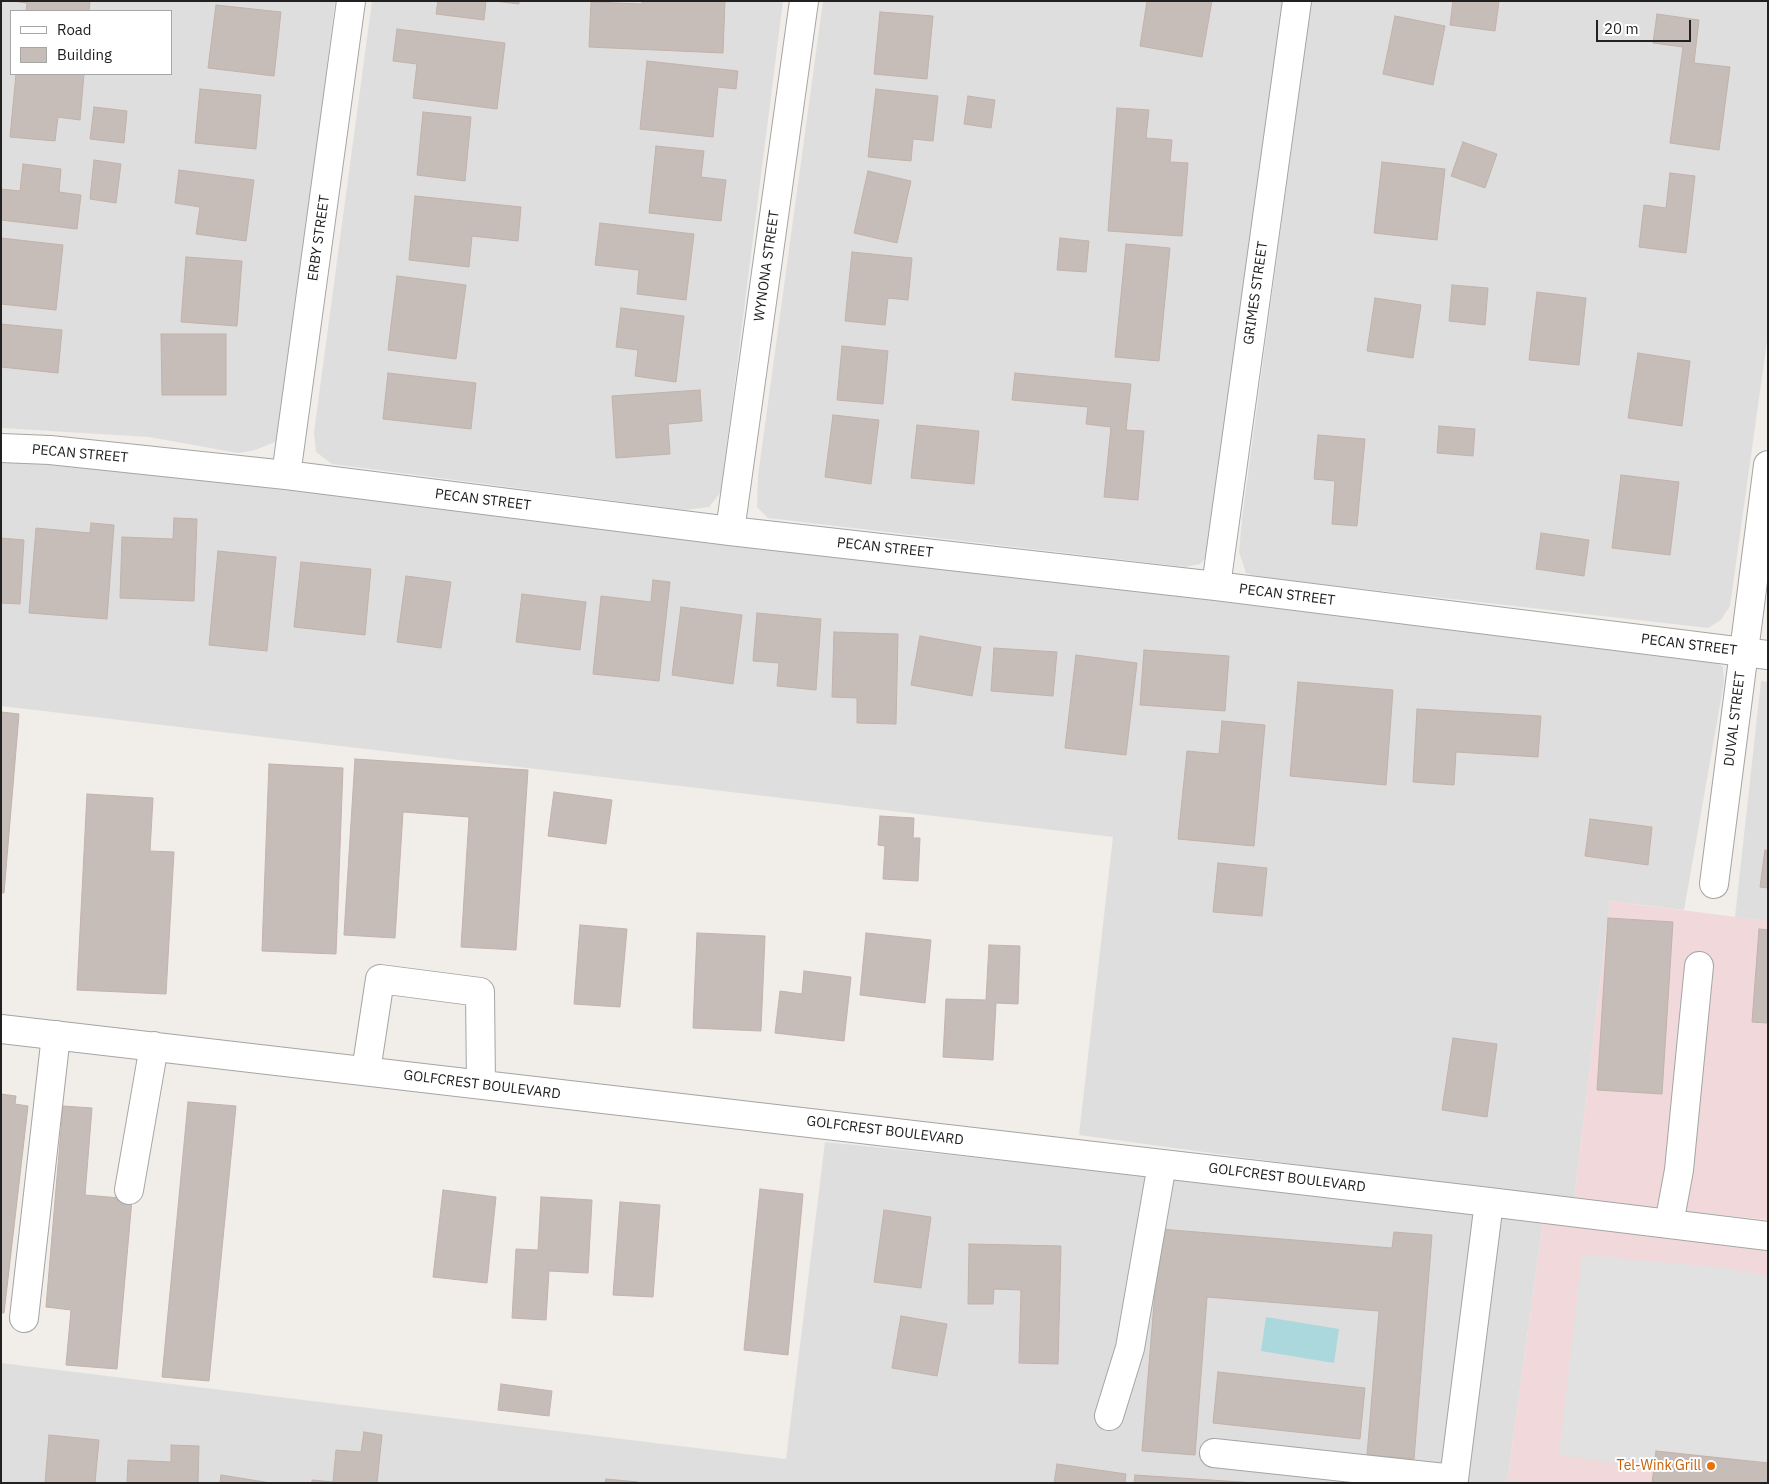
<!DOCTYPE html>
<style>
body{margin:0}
#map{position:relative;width:1769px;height:1484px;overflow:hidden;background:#f1ede8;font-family:"IBM Plex Sans",sans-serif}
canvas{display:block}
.frame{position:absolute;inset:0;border:2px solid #212121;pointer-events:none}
.legend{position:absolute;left:10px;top:10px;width:162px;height:65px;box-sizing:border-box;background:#fff;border:1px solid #a6a6a6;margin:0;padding:6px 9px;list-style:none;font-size:15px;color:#212121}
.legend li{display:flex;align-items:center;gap:10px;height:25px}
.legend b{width:25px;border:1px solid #a6a6a6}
.scale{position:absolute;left:1596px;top:20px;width:95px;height:22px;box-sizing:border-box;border:2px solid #212121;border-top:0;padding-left:6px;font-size:15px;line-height:18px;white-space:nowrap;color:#212121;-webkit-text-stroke:4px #fff;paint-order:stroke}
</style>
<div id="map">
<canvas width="1769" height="1484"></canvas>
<div class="frame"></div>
<ul class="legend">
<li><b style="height:6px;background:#fff"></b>Road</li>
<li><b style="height:14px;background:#c6bcb8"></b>Building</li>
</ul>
<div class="scale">20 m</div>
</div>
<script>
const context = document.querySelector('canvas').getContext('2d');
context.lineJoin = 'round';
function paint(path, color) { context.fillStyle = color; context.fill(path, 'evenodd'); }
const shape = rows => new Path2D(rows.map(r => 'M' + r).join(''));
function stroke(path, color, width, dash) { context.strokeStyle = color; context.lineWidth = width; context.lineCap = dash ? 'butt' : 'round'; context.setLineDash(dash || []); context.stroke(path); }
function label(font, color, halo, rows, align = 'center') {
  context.font = font + ' "IBM Plex Sans",sans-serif'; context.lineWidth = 4; context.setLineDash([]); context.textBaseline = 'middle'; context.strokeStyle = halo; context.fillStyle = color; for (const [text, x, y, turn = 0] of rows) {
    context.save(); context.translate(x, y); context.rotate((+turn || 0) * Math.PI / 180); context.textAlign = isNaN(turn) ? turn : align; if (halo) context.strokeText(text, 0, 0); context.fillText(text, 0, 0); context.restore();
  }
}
paint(shape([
 [1,1,335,1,284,420,275,442,255,450,238,453,149,437,1,428],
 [11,11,171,11,171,74,11,74],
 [372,1,783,1,721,492,709,507,685,510,332,464,316,452,314,432],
 [823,1,1284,1,1212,551,1200,564,1185,567,768,518,757,507,758,476],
 [1311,1,1768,1,1768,334,1730,606,1721,620,1708,628,1259,577,1246,573,1239,552,1242,519],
 [1,457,45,460,424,505,607,530,1125,589,1391,622,1710,657,1723,667,1724,682,1684,910,1610,901,1574,1200,1410,1180,1079,1135,1113,837,1,706],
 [1761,681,1768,682,1768,921,1735,917],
 [825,1142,1086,1169,1543,1221,1507,1483,1,1483,1,1363,786,1459]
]), '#dfdedf');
paint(shape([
 [1610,901,1768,921,1768,1220,1574,1200],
 [1543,1221,1768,1249,1768,1483,1507,1483]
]), '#f1d9db');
paint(shape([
 [1582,1255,1717,1267,1768,1276,1768,1463,1656,1451,1654,1468,1559,1455]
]), '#e1e1e1');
paint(shape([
 [1266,1317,1339,1329,1334,1363,1261,1351]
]), '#abd8dd');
const building = shape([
 [12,1,90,1,89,11,26,11,27,3,12,1],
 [438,1,486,1,484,20,436,14,438,1],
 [494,1,519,1,519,4,494,1],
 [642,1,725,1,723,53,589,47,591,2,642,4,642,1],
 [1147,1,1212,1,1202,57,1140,46,1147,1],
 [1453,1,1499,1,1495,31,1450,25,1453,1],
 [216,5,281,12,274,76,208,68,216,5],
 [880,12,933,16,927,79,874,74,880,12],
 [1657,14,1699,20,1694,63,1730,67,1719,150,1670,143,1683,47,1653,43,1657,14],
 [1395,16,1445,26,1433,85,1383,74,1395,16],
 [397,29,505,43,497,109,413,98,417,64,393,61,397,29],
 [647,61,738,71,736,89,718,87,713,137,640,129,647,61],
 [16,74,84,74,80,120,58,117,55,141,10,137,16,74],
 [200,89,261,95,256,149,195,143,200,89],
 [876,89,938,96,933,141,913,139,911,161,868,157,876,89],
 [968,96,995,100,991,128,964,124,968,96],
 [94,107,127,111,124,143,90,139,94,107],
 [1117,108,1149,110,1146,138,1172,140,1170,162,1188,163,1182,236,1108,231,1117,108],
 [423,112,471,117,465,181,417,175,423,112],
 [1463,142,1497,154,1485,188,1451,176,1463,142],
 [656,146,704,151,701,177,726,180,721,221,649,213,656,146],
 [94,160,121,164,116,203,90,199,94,160],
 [1382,162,1445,169,1437,240,1374,233,1382,162],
 [23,164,61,169,59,192,81,195,77,229,1,220,1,189,20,191,23,164],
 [179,170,254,180,246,241,196,234,200,207,175,203,179,170],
 [868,171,911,181,897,243,854,233,868,171],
 [1670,173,1695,176,1686,253,1639,247,1644,205,1666,208,1670,173],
 [415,196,521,207,518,241,472,236,469,267,409,260,415,196],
 [600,223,694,234,686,300,637,294,639,270,595,265,600,223],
 [1,238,63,245,56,310,1,304,1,238],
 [1060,238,1089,241,1086,272,1057,270,1060,238],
 [1126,244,1170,248,1159,361,1115,357,1126,244],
 [852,252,912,258,908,300,888,298,885,325,845,321,852,252],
 [186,257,242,261,237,326,181,322,186,257],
 [397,276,466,285,456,359,388,350,397,276],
 [1452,285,1488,288,1485,325,1449,321,1452,285],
 [1537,292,1586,298,1579,365,1529,360,1537,292],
 [1375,298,1421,305,1413,358,1367,351,1375,298],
 [621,308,684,316,676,382,635,376,638,350,616,347,621,308],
 [1,324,62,330,58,373,1,367,1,324],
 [161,334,226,334,226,395,162,395,161,334],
 [842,346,888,351,883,404,837,400,842,346],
 [1638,353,1690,361,1682,426,1628,418,1638,353],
 [388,373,476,383,471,429,383,419,388,373],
 [1015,373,1131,384,1126,430,1144,431,1138,500,1104,497,1111,427,1086,424,1088,407,1012,400,1015,373],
 [700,390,702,421,668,424,670,454,616,458,612,396,700,390],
 [833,415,879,420,871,484,825,477,833,415],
 [917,425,979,431,974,484,911,478,917,425],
 [1439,426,1475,429,1473,456,1437,453,1439,426],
 [1318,435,1365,439,1357,526,1332,524,1335,481,1314,479,1318,435],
 [1621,475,1679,482,1670,555,1612,548,1621,475],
 [174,518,197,519,194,601,120,598,122,537,173,539,174,518],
 [91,523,114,525,107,619,29,613,36,528,90,533,91,523],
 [1541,533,1589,540,1584,576,1536,569,1541,533],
 [1,538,24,540,20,604,1,603,1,538],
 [218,551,276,557,267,651,209,645,218,551],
 [301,562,371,569,365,635,294,627,301,562],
 [406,576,451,582,441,648,397,642,406,576],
 [653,580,670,582,659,681,593,674,601,596,651,602,653,580],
 [522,594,586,602,580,650,516,642,522,594],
 [681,607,742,615,733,684,672,675,681,607],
 [757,613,821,619,816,690,777,686,779,663,753,661,757,613],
 [834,632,898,634,896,724,857,723,857,698,832,697,834,632],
 [920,636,981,647,972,696,911,685,920,636],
 [994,648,1057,652,1053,696,991,691,994,648],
 [1144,650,1229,656,1225,711,1140,705,1144,650],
 [1076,655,1137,663,1126,755,1065,748,1076,655],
 [1298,682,1393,690,1386,785,1290,776,1298,682],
 [1417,709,1541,716,1538,757,1456,752,1454,785,1413,782,1417,709],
 [1,712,19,714,4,893,1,893,1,712],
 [1222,721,1265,725,1254,846,1178,839,1187,751,1219,754,1222,721],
 [355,759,528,770,516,950,461,947,469,817,403,812,395,938,344,935,355,759],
 [269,764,343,768,336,954,262,951,269,764],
 [554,792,612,800,606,844,548,836,554,792],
 [87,794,153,798,150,851,174,852,166,994,77,990,87,794],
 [880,816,914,818,913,838,920,838,918,881,883,879,885,846,878,845,880,816],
 [1590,819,1652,827,1648,865,1585,856,1590,819],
 [1765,850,1768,851,1768,888,1760,887,1765,850],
 [1218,863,1267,868,1262,916,1213,912,1218,863],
 [1608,918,1673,922,1662,1094,1597,1090,1608,918],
 [580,925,627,929,620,1007,574,1004,580,925],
 [1759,929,1768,930,1768,1023,1752,1022,1759,929],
 [697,933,765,936,761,1031,693,1028,697,933],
 [866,933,931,940,925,1003,860,995,866,933],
 [989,945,1020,946,1018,1004,996,1003,993,1060,943,1057,946,999,986,1000,989,945],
 [804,971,851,977,844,1041,775,1033,780,991,802,994,804,971],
 [1453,1038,1497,1044,1487,1117,1442,1110,1453,1038],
 [1,1094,16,1096,15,1104,28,1106,4,1313,1,1313,1,1094],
 [188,1102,236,1106,209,1381,162,1377,188,1102],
 [63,1106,92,1108,85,1195,132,1199,117,1369,66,1365,71,1310,46,1307,63,1106],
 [760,1189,803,1194,788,1355,744,1350,760,1189],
 [443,1190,496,1197,487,1283,433,1277,443,1190],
 [541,1197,592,1200,588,1273,549,1271,546,1320,512,1318,516,1249,538,1250,541,1197],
 [620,1202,660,1205,653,1297,613,1295,620,1202],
 [884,1210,931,1217,921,1288,874,1282,884,1210],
 [1160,1229,1392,1248,1394,1232,1432,1235,1414,1459,1367,1455,1379,1311,1207,1297,1195,1455,1142,1451,1160,1229],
 [969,1244,1061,1246,1058,1364,1019,1363,1021,1290,994,1289,993,1304,968,1304,969,1244],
 [901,1316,947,1324,937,1376,892,1368,901,1316],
 [1218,1372,1365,1388,1360,1439,1213,1423,1218,1372],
 [501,1384,552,1391,549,1416,498,1410,501,1384],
 [364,1432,382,1435,377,1483,312,1483,312,1480,333,1482,336,1450,361,1452,364,1432],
 [49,1435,99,1440,95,1483,45,1483,49,1435],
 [171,1445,199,1446,198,1483,127,1483,128,1460,171,1462,171,1445],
 [1656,1451,1768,1463,1768,1483,1652,1483,1656,1451],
 [1057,1464,1126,1474,1125,1483,1054,1483,1057,1464],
 [221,1475,271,1483,220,1483,221,1475],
 [1135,1475,1256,1483,1134,1483,1135,1475],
 [606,1479,638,1482,638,1483,605,1483,606,1479]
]);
paint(building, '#c6bcb8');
stroke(building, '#c3b2ab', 1);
const minor = shape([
 [1,448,50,450,286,475,730,531,1216,586,1768,655],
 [286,475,351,1],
 [730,531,804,1],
 [1216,586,1297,1],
 [1714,884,1768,465],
 [1,1029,1489,1202,1768,1236],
 [366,1071,380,979,480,992,481,1084],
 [129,1190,154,1046],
 [1669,1224,1679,1170,1699,966],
 [24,1318,56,1035],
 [1109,1416,1130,1348,1162,1164],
 [1214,1453,1454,1479,1489,1202]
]);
stroke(minor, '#a5a5a5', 30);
stroke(minor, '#fff', 28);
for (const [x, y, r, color] of [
 [1711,1466,5,"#e8710a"]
]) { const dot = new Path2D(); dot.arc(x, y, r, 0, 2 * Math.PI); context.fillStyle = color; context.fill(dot); stroke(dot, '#fff', 2); }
label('14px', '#212121', '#fff', [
 ["ERBY STREET",319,238,-82],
 ["WYNONA STREET",767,266,-82],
 ["GRIMES STREET",1256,293,-82],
 ["PECAN STREET",80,454,5],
 ["PECAN STREET",483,500,7],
 ["PECAN STREET",885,548,6],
 ["PECAN STREET",1287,595,7],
 ["PECAN STREET",1689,645,7],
 ["DUVAL STREET",1735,719,-83],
 ["GOLFCREST BOULEVARD",482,1085,7],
 ["GOLFCREST BOULEVARD",885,1131,7],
 ["GOLFCREST BOULEVARD",1287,1178,7]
]);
label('14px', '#c56008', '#fff', [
 ["Tel-Wink Grill",1701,1466]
], 'right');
</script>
